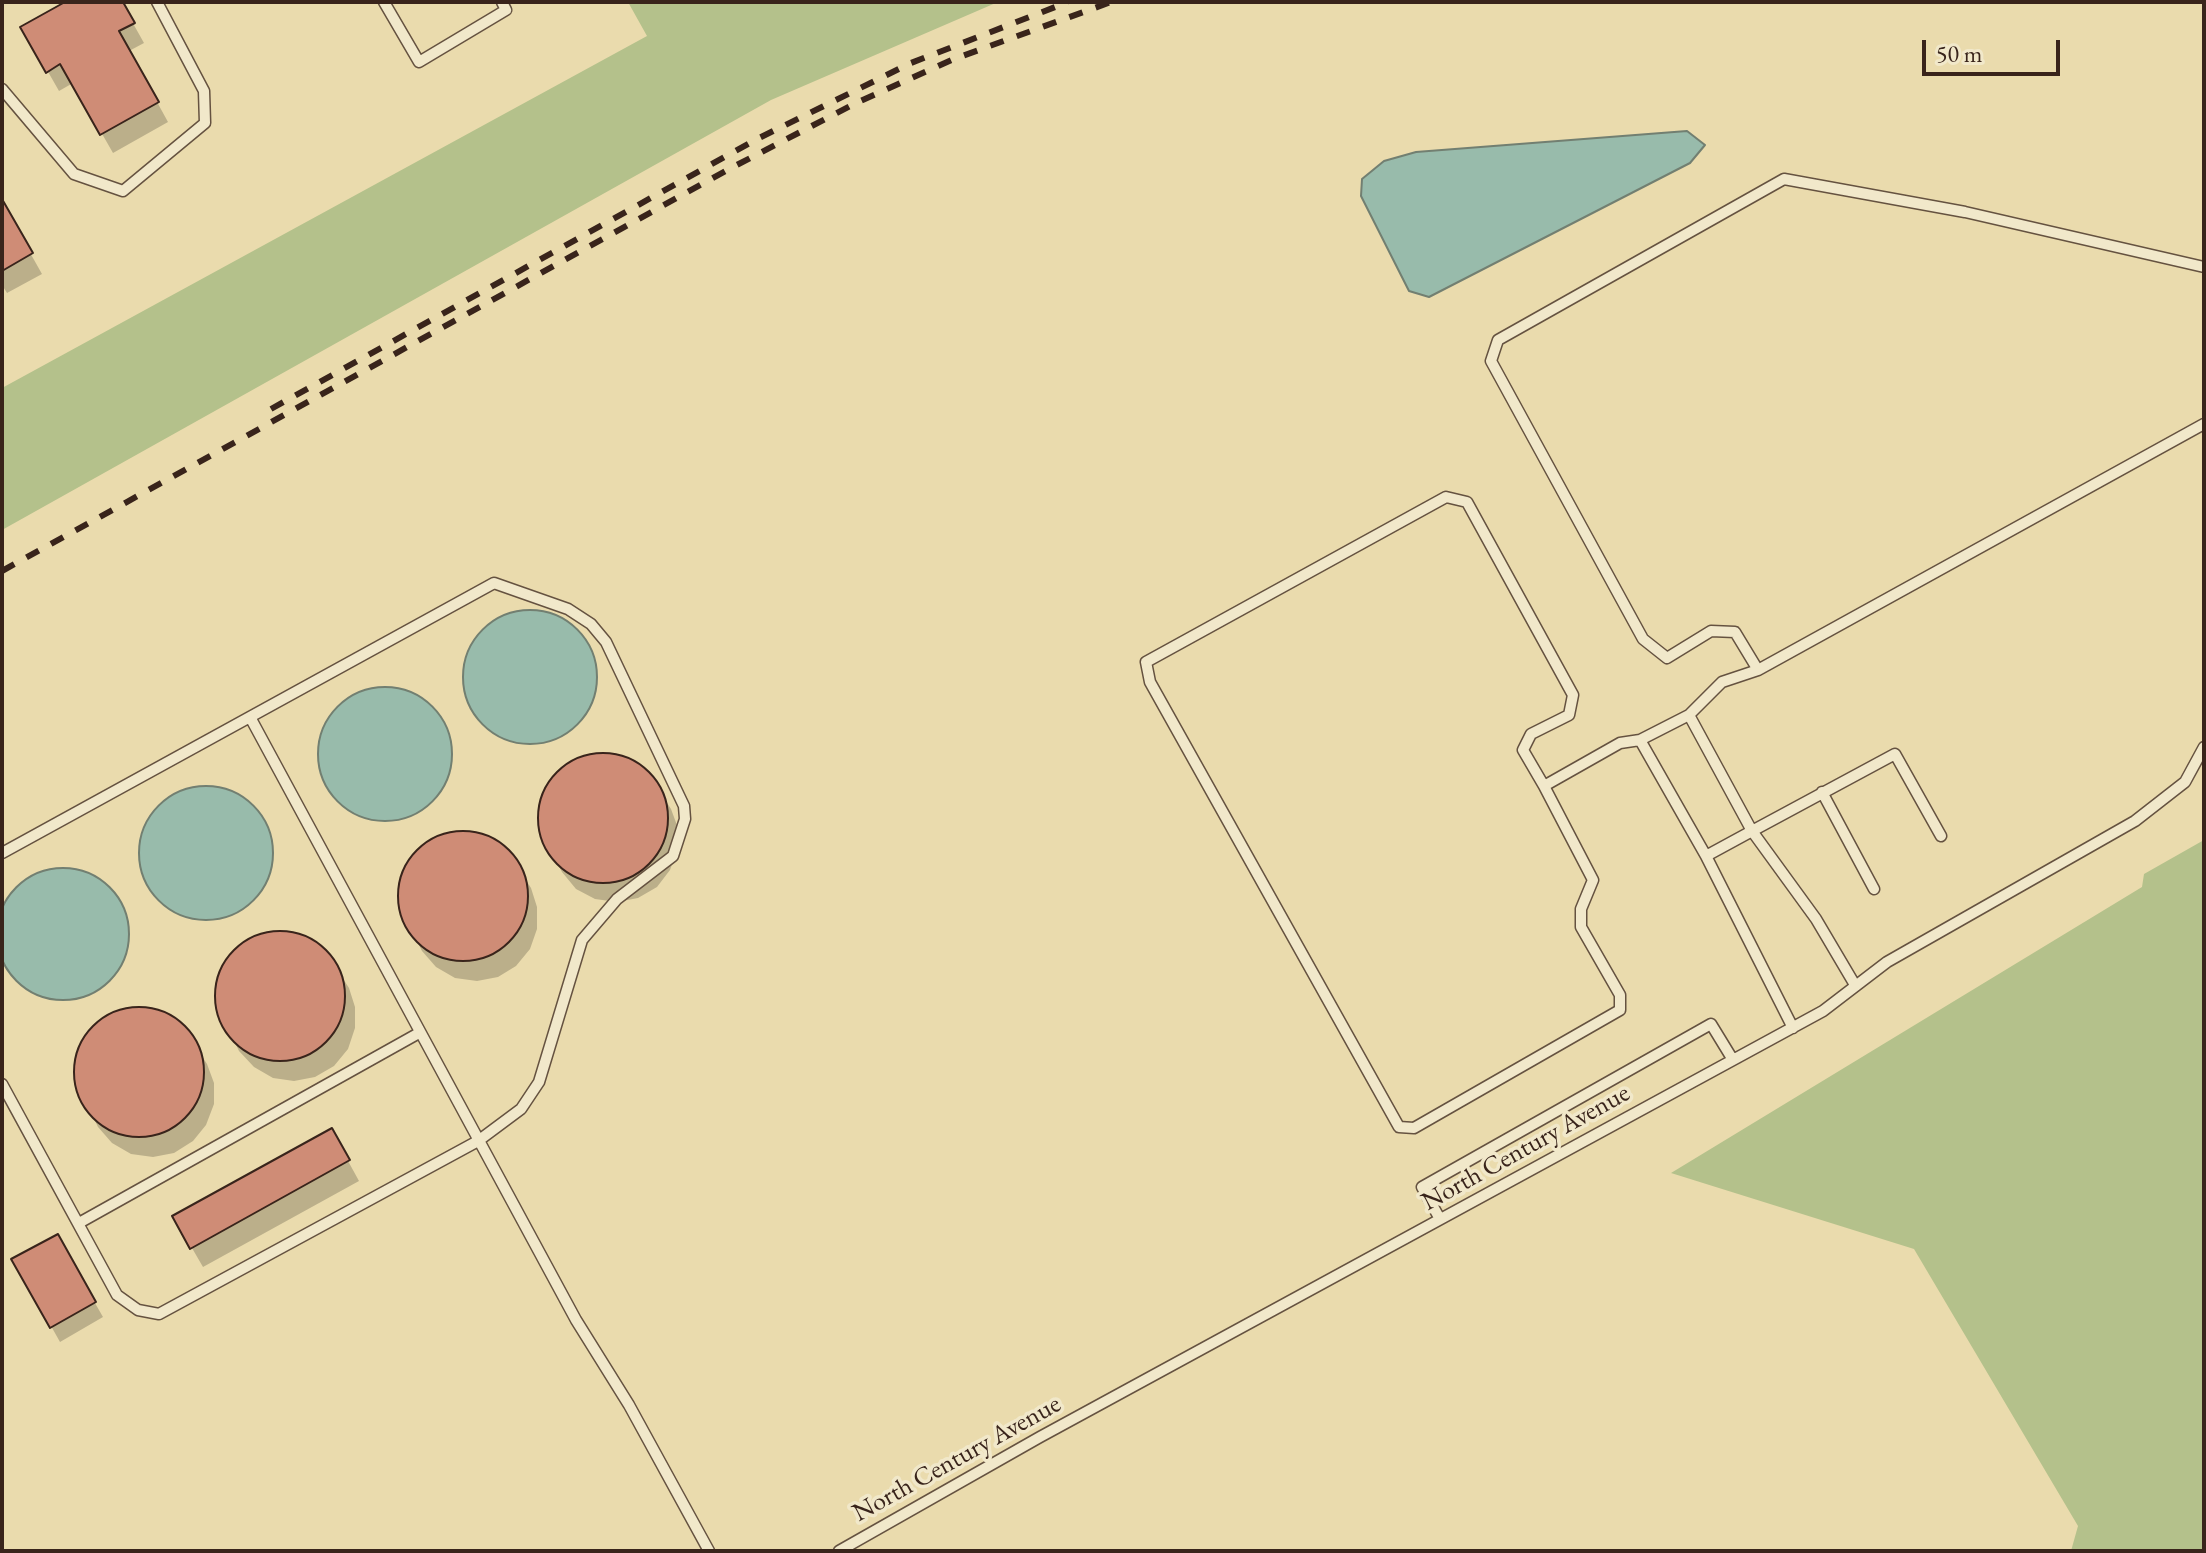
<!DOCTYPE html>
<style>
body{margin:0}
#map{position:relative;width:2206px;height:1553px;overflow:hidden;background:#eadbad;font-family:"EB Garamond",serif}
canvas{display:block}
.frame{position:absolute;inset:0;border:4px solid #39241b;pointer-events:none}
.scale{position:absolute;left:1922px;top:40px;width:138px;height:36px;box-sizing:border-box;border:4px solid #39241b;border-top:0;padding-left:10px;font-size:24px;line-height:28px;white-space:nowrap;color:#39241b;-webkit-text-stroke:6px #f1e8ca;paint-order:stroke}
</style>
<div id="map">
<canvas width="2206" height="1553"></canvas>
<div class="frame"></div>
<div class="scale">50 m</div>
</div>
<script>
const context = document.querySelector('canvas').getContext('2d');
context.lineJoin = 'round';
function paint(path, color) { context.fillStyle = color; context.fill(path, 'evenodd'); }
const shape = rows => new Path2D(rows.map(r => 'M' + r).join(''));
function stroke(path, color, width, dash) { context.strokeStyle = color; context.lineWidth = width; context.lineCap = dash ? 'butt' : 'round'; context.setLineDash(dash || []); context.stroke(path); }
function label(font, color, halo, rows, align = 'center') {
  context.font = font + ' "EB Garamond",serif'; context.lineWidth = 7; context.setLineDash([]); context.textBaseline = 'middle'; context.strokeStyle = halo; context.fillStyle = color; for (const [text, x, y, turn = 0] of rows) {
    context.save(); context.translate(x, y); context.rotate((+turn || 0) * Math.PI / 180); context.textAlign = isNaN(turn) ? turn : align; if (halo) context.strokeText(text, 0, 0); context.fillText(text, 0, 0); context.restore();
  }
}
paint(shape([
 [628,2,998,2,771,100,2,530,2,388,647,36],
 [2204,840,2204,1551,2071,1551,2078,1526,1914,1249,1671,1173,2142,887,2144,874]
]), '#b4c18b');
const water = shape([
 [1687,131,1705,145,1690,163,1429,297,1409,291,1361,196,1362,179,1384,161,1416,152,1687,131],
 '463 677a67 67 0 1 1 134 0a67 67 0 1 1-134 0Z',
 '318 754a67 67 0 1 1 134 0a67 67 0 1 1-134 0Z',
 '139 853a67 67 0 1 1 134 0a67 67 0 1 1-134 0Z',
 '-3 934a66 66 0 1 1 132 0a66 66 0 1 1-132 0Z'
]);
paint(water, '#98bbab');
stroke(water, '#727f71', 2);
paint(shape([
 [70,2,121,2,144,43,129,51,168,122,113,153,73,83,59,91,23,28],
 [2,203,42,274,7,293,2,285],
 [592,755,612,755,631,761,647,772,671,809,678,828,677,850,670,870,657,887,638,898,617,902,595,899,576,889,562,872,541,831,540,810,547,789,558,773,574,761],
 [452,834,472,834,491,840,507,851,531,888,537,907,537,929,530,949,516,966,498,977,477,981,455,978,436,967,422,951,401,910,400,889,406,868,418,852,434,840],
 [270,934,290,934,309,940,325,951,349,988,355,1007,355,1028,348,1049,334,1066,315,1077,294,1081,273,1078,254,1067,239,1051,219,1010,217,989,224,968,235,952,251,940],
 [129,1010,148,1010,167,1016,183,1027,207,1064,214,1083,214,1104,206,1125,193,1141,174,1153,153,1157,131,1154,112,1143,98,1127,78,1086,76,1065,82,1044,94,1028,110,1016],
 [331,1130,359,1181,203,1267,174,1217],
 [57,1237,103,1317,60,1342,14,1260]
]), '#0003');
const building = shape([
 [65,2,123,2,135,23,119,31,159,102,100,135,60,64,46,73,20,27,65,2],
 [2,199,33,253,2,271,2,199],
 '538 818a65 65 0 1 1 130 0a65 65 0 1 1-130 0Z',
 '398 896a65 65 0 1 1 130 0a65 65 0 1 1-130 0Z',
 '215 996a65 65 0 1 1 130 0a65 65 0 1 1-130 0Z',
 '74 1072a65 65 0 1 1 130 0a65 65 0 1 1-130 0Z',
 [332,1128,350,1160,190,1249,172,1216,332,1128],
 [58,1234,96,1302,50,1328,11,1259,58,1234]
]);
paint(building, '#cf8c76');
stroke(building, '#39241b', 2);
const service = shape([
 [384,2,419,62,506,10,502,2],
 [2,89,74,174,123,191,205,123,204,91,157,2],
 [1758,670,1735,632,1711,631,1667,658,1643,639,1491,361,1498,340,1784,179,1965,212,2204,267],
 [1689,715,1722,682,1758,670,2204,424],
 [250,717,576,1320,629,1405,709,1551],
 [1544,786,1523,750,1531,734,1569,715,1573,695,1467,502,1446,497,1146,662,1150,682,1399,1127,1414,1128,1620,1010,1620,995,1581,927,1581,909,1593,880,1544,786,1620,743,1640,740],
 [1822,792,1874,889],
 [2,853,494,583,568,609,591,624,606,642,684,806,685,819,673,856,617,899,582,940,539,1082,521,1109,478,1141,159,1314,138,1310,117,1295,2,1084],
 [1706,856,1640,740,1689,715,1752,831,1895,754,1941,836],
 [1793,1028,1706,856,1752,831,1816,919,1855,985],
 [1440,1219,1422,1187,1711,1024,1733,1060],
 [79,1223,419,1033],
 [839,1551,1040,1437,1823,1011,1887,962,2135,821,2185,782,2204,747]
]);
stroke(service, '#655240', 13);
stroke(service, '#f1e8ca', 10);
stroke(shape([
 [271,409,757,139,911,63,1068,2],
 [2,571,731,168,856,103,954,59,1111,2]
]), '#39241b', 6, [14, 14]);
label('26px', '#39241b', '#f1e8ca', [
 ["North Century Avenue",1526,1148,-29],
 ["North Century Avenue",957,1459,-29]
]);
</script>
